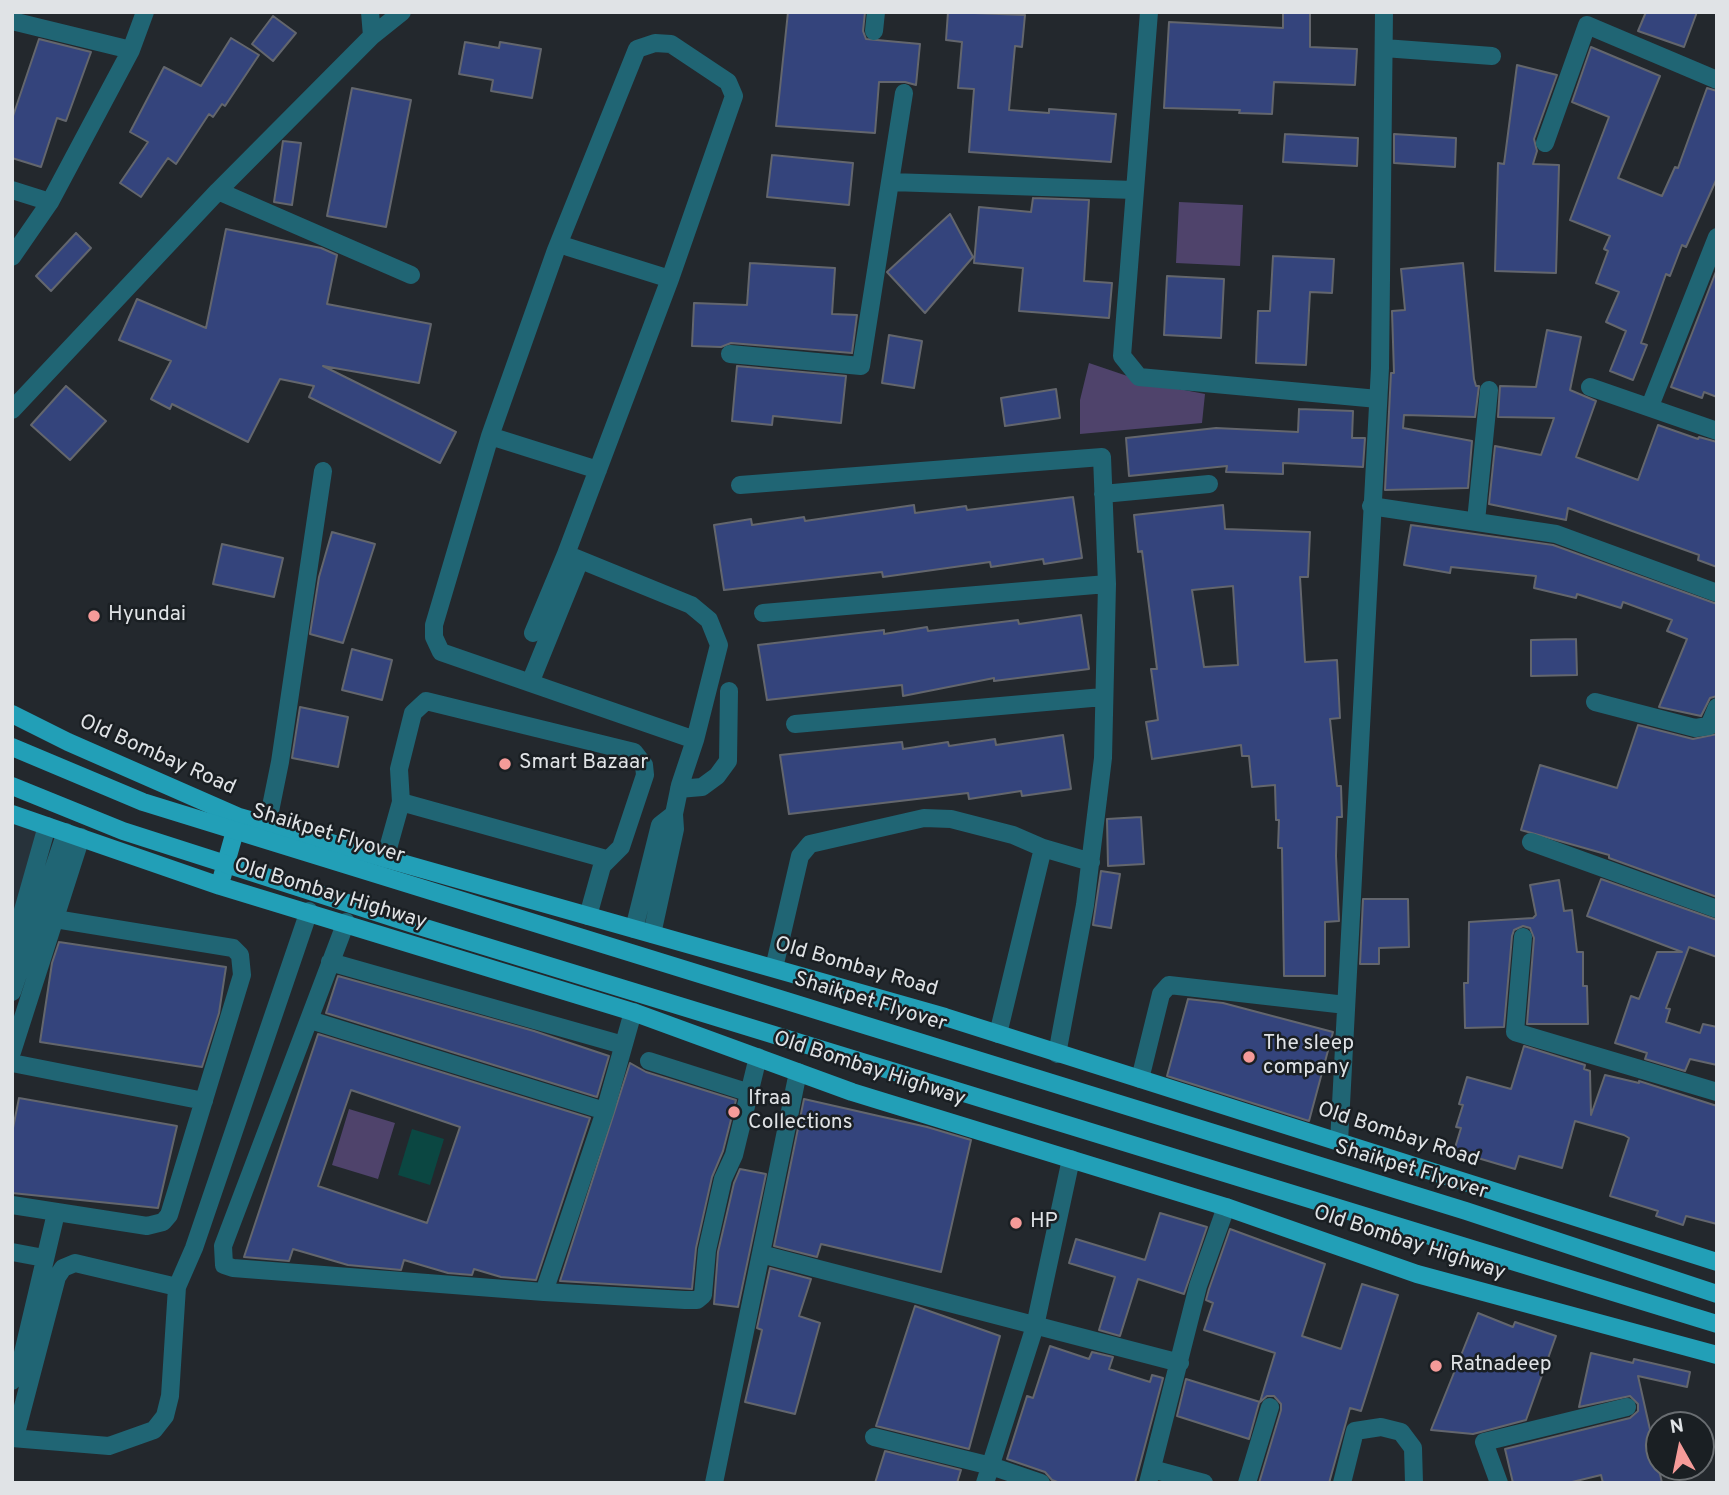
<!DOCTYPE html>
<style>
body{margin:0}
#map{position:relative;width:1729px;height:1495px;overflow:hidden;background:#23282d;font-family:Overpass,sans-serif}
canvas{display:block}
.frame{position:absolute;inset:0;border:14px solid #e0e3e6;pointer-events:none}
.north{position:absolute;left:1645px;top:1411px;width:70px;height:70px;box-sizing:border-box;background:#1a1f23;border:2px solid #696d71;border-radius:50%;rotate:351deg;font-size:19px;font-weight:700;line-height:28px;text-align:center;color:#e0e3e6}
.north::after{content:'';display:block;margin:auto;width:24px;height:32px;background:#f59b99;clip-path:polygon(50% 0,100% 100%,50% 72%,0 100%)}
</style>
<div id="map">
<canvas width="1729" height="1495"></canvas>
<div class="frame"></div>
<div class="north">N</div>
</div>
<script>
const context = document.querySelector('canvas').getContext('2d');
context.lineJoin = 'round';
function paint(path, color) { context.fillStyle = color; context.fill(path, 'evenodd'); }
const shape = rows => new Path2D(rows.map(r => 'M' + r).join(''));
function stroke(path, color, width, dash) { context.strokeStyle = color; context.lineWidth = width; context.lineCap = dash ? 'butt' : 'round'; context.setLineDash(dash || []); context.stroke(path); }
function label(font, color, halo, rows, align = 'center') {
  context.font = font + ' Overpass,sans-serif'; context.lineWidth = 5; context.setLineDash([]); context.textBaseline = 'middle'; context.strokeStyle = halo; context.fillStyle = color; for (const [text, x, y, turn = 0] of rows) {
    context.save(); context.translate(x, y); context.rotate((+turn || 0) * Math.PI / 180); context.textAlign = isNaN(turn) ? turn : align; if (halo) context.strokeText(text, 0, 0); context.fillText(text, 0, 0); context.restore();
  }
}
paint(shape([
 [12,819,49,832,12,938]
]), '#27323a');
paint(shape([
 [1179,202,1243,205,1240,266,1176,263],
 [1089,363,1148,383,1205,394,1202,423,1080,434,1080,400],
 [349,1109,395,1123,378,1179,332,1165]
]), '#4f436b');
paint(shape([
 [412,1129,444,1139,430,1185,398,1175]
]), '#0b4742');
const building = shape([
 [788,12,865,12,863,31,866,39,920,44,916,85,905,82,879,82,875,133,776,126,788,12],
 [948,12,1025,15,1022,47,1015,46,1009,110,1049,113,1049,109,1116,114,1111,162,969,152,974,89,958,88,962,42,946,40,948,12],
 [1283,12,1310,12,1310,47,1357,49,1355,85,1274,82,1272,114,1239,113,1240,110,1164,108,1169,22,1283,28,1283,12],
 [1646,12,1697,12,1684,47,1638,31,1646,12],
 [273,16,296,33,273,61,252,44,273,16],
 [231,38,259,55,225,106,222,104,213,117,209,114,176,164,168,158,141,197,120,183,148,142,130,132,164,67,201,86,231,38],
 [39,39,91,52,66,121,57,118,41,167,12,158,12,119,39,39],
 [465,42,499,48,500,42,541,49,532,98,491,91,493,80,459,74,465,42],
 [1591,47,1660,76,1618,178,1662,196,1675,167,1678,168,1707,88,1717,91,1717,178,1686,247,1682,245,1670,276,1666,274,1641,343,1647,345,1633,380,1610,371,1626,331,1606,322,1619,292,1596,283,1608,251,1604,249,1610,236,1570,220,1609,117,1572,102,1591,47],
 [1517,65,1557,75,1534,139,1537,151,1533,164,1559,165,1556,273,1495,271,1498,163,1504,164,1517,65],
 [352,88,411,100,386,227,327,216,352,88],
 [1285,134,1358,138,1357,166,1283,162,1285,134],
 [1394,134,1456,138,1455,167,1394,163,1394,134],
 [283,141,301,143,292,205,274,202,283,141],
 [772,155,853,163,849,205,767,197,772,155],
 [1033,198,1089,200,1084,281,1112,283,1109,318,1019,311,1023,268,974,263,979,207,1031,212,1033,198],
 [950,214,973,257,925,313,887,272,950,214],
 [226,229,321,248,337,255,327,304,431,324,419,383,323,366,456,432,440,463,309,397,314,386,280,379,248,442,172,404,170,409,151,399,171,361,119,340,137,299,206,328,226,229],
 [76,233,91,248,51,291,36,276,76,233],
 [1273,256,1334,259,1332,293,1310,292,1306,365,1256,363,1258,311,1270,311,1273,256],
 [750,263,835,268,832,314,857,315,852,353,731,343,721,347,692,346,694,303,747,305,750,263],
 [1463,263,1474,379,1476,386,1479,386,1475,417,1404,415,1403,428,1472,441,1468,488,1385,490,1391,373,1394,373,1392,311,1405,310,1401,269,1463,263],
 [1717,269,1717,397,1704,392,1702,398,1671,387,1717,269],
 [1167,276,1224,279,1221,338,1164,335,1167,276],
 [1547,330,1581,337,1570,390,1596,401,1576,457,1638,480,1658,425,1698,439,1699,437,1717,442,1717,567,1698,560,1699,555,1568,508,1566,520,1489,504,1495,446,1541,455,1554,418,1498,417,1500,386,1536,387,1547,330],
 [889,335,922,341,914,388,882,383,889,335],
 [737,366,846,376,841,423,773,416,772,425,732,421,737,366],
 [66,386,106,421,70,460,31,425,66,386],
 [1056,389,1060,418,1005,426,1001,398,1056,389],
 [1299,409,1353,411,1352,438,1365,438,1363,467,1283,463,1283,474,1226,472,1227,466,1129,476,1126,438,1216,428,1298,432,1299,409],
 [1073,497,1082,558,1044,564,1043,559,991,567,990,562,883,577,882,572,724,590,714,525,751,519,752,525,804,517,805,521,914,505,915,513,966,506,967,510,1073,497],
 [1223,505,1225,529,1310,532,1308,577,1300,577,1305,662,1337,660,1340,718,1330,719,1337,786,1341,786,1342,817,1337,817,1336,856,1339,921,1325,922,1325,976,1284,976,1282,848,1278,848,1279,820,1276,820,1275,785,1252,787,1249,756,1242,756,1241,745,1152,759,1146,722,1158,720,1151,669,1157,669,1142,551,1138,552,1134,515,1223,505],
 [1233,586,1238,665,1204,667,1192,590,1233,586],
 [1411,525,1553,545,1717,604,1717,696,1710,698,1701,716,1659,707,1687,639,1667,631,1672,620,1623,602,1621,608,1577,594,1576,598,1534,588,1536,576,1451,567,1450,573,1404,565,1411,525],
 [332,532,375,544,343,643,310,634,319,577,332,532],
 [222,544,283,558,274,597,213,584,222,544],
 [1081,615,1089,669,994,681,994,678,903,696,902,685,767,700,758,645,884,630,884,634,927,627,928,631,1018,620,1019,624,1081,615],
 [1576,639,1577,675,1531,676,1531,640,1576,639],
 [352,649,392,660,382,700,342,690,352,649],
 [300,707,348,717,338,767,292,758,300,707],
 [1638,725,1693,739,1717,734,1717,897,1609,858,1609,855,1521,830,1540,765,1617,788,1638,725],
 [1063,735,1071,789,1022,796,1021,791,969,799,968,793,789,814,780,755,902,742,903,749,948,742,949,746,995,739,996,745,1063,735],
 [1141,817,1144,864,1108,866,1107,819,1141,817],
 [1101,871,1120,874,1111,928,1093,925,1101,871],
 [1601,879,1717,920,1717,957,1689,947,1666,1008,1670,1009,1666,1022,1700,1033,1703,1024,1717,1027,1717,1065,1690,1059,1685,1071,1645,1059,1647,1053,1615,1043,1631,996,1639,999,1657,952,1682,952,1587,916,1601,879],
 [1559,880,1564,911,1572,910,1577,952,1583,952,1583,986,1587,986,1588,1024,1527,1024,1534,938,1530,928,1523,926,1514,930,1512,936,1504,1027,1465,1028,1464,983,1468,983,1469,922,1533,918,1536,915,1530,885,1559,880],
 [1363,899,1408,899,1409,947,1379,948,1379,964,1360,964,1363,899],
 [59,942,226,967,219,1013,202,1067,40,1042,52,963,59,942],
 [338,976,534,1031,609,1056,597,1097,326,1013,338,976],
 [1188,999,1223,1003,1333,1032,1309,1121,1167,1076,1188,999],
 [318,1034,590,1118,536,1280,501,1277,474,1269,472,1275,448,1273,404,1260,401,1270,348,1265,293,1249,289,1261,244,1257,318,1034],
 [351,1090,460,1127,427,1223,318,1186,351,1090],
 [1524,1046,1585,1065,1584,1069,1590,1071,1591,1115,1605,1075,1639,1083,1639,1081,1717,1106,1717,1224,1686,1216,1683,1225,1656,1216,1658,1211,1610,1196,1629,1138,1624,1135,1575,1121,1562,1168,1519,1156,1515,1169,1454,1151,1461,1128,1456,1127,1463,1105,1459,1104,1467,1077,1511,1089,1524,1046],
 [630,1063,646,1072,736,1100,723,1151,712,1177,696,1248,692,1289,560,1281,630,1063],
 [19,1098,177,1126,158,1208,12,1193,12,1133,19,1098],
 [804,1099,927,1127,971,1140,941,1272,821,1244,817,1257,774,1246,804,1099],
 [740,1169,766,1174,738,1307,714,1304,718,1252,734,1183,740,1169],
 [1160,1213,1207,1227,1184,1294,1138,1279,1120,1336,1099,1330,1115,1277,1069,1263,1076,1239,1145,1260,1160,1213],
 [1230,1229,1325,1264,1302,1336,1341,1349,1362,1284,1398,1295,1361,1411,1350,1408,1329,1483,1259,1483,1281,1410,1281,1404,1274,1396,1267,1396,1259,1403,1249,1439,1177,1416,1186,1379,1260,1402,1275,1353,1204,1330,1213,1303,1206,1300,1209,1289,1230,1229],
 [770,1268,811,1279,799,1316,820,1323,795,1414,745,1402,762,1330,757,1328,770,1268],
 [915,1306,1000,1336,969,1449,876,1426,915,1306],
 [1478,1313,1513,1327,1515,1322,1556,1336,1526,1420,1473,1434,1431,1430,1478,1313],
 [1050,1346,1089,1359,1092,1352,1113,1357,1109,1369,1150,1382,1152,1375,1163,1378,1135,1483,1060,1483,1052,1480,1045,1472,1007,1459,1027,1396,1033,1398,1050,1346],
 [1591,1353,1633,1363,1634,1359,1690,1372,1687,1387,1638,1376,1662,1483,1603,1483,1601,1475,1568,1483,1513,1483,1505,1449,1630,1418,1638,1411,1638,1404,1630,1396,1579,1407,1591,1353],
 [885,1451,961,1470,957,1483,875,1483,885,1451]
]);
paint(building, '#34447c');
stroke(building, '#63666d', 2);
stroke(shape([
 [1149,12,1122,356,1139,377,1378,399],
 [12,21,131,50],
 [874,31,876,12],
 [372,36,402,12],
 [1384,48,1492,56],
 [1545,143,1587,25,1717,80],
 [890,182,1134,190],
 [12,190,50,202],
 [218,191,411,275],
 [568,247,670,279,734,96,728,82,671,44,655,43,637,49,556,250,490,436,434,625,434,637,441,652,695,740,680,785,674,814,675,829,652,934],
 [12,257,50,202,131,50,145,12],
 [670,279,566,554,691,605,709,620,719,645,695,740],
 [730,354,861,366,904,93],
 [1590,387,1717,431],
 [1650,406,1717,237],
 [12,410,218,191,372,36,370,12],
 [490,436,598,470],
 [740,485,1102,457,1107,584,1103,758,1085,905,1057,1054],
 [1103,494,1209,484],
 [1371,506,1556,534,1717,593],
 [1476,521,1489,390],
 [763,613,1107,584],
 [533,633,566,554],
 [530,683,580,560],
 [1595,702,1695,728,1709,726,1717,707],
 [795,724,1103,697],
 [679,789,702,787,717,776,728,761,729,691],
 [401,802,606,859],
 [267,826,280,762,323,471],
 [1531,842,1717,909],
 [1043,848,1091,862],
 [385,859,401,802,399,769,413,713,426,701,634,752,644,765,645,775,621,847,602,866,588,916],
 [346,922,223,1246,224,1265,233,1268,544,1292,605,1111,633,1012],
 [634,929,660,825,674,814],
 [1523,937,1515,1032,1717,1092],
 [12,949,47,826],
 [330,962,623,1045],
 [774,968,800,856,810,844,924,818,951,819,1013,835,1043,848,998,1034],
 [12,992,66,832],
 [310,1020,605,1111],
 [12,1052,81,837],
 [649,1061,750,1093],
 [12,1063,204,1101],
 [1140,1079,1161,994,1169,985,1346,1005],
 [1339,1142,1380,368,1384,12],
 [12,1205,147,1226,163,1222,169,1215,242,975,240,955,233,948,55,919],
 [12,1252,44,1258],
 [761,1254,1180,1363],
 [544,1292,685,1300,697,1300,703,1295,707,1250,723,1179,734,1155,758,1057],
 [12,1381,18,1374,56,1213],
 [15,1437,57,1277,63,1268,75,1263,177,1287],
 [874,1437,991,1466,1041,1483],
 [12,1438,109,1446,154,1430,165,1416,170,1396,177,1287,194,1248,309,911],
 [1152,1469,1204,1483],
 [714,1483,798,1072],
 [985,1483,1035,1326,1071,1159],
 [1148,1483,1198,1286,1226,1207],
 [1247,1483,1270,1407],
 [1342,1483,1355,1431,1381,1427,1401,1432,1413,1448,1414,1483],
 [1499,1483,1484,1442,1627,1407]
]), '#206574', 18);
stroke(shape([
 [12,714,68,742,239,817,945,1017,1717,1262],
 [12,814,220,886,633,1012,852,1092,1226,1207,1417,1274,1717,1355],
 [222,877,239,817]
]), '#229fb7', 18);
stroke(shape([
 [12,747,143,802,1466,1211,1717,1294],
 [12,786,123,831,419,926,1717,1324]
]), '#229fb7', 18);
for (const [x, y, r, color] of [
 [94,616,7,"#f59b99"],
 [505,764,7,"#f59b99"],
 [1249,1057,7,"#f59b99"],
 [734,1112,7,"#f59b99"],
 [1016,1223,7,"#f59b99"],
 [1436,1366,7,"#f59b99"]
]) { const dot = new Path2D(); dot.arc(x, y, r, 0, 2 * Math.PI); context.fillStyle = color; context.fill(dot); stroke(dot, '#1a1f23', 2.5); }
label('21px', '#e0e3e6', '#1a1f23', [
 ["Hyundai",108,616],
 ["Smart Bazaar",519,764],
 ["The sleep",1263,1045],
 ["company",1263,1069],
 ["Ifraa",748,1100],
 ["Collections",748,1124],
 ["HP",1030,1223],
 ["Ratnadeep",1450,1366]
], 'left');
label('21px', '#e0e3e6', '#1a1f23', [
 ["Old Bombay Road",157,756,24],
 ["Shaikpet Flyover",328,835,17],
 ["Old Bombay Highway",330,895,17],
 ["Old Bombay Road",856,968,16],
 ["Shaikpet Flyover",870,1003,17],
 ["Old Bombay Highway",869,1070,18],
 ["Old Bombay Road",1398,1136,18],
 ["Shaikpet Flyover",1411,1171,17],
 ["Old Bombay Highway",1409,1244,18]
]);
</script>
